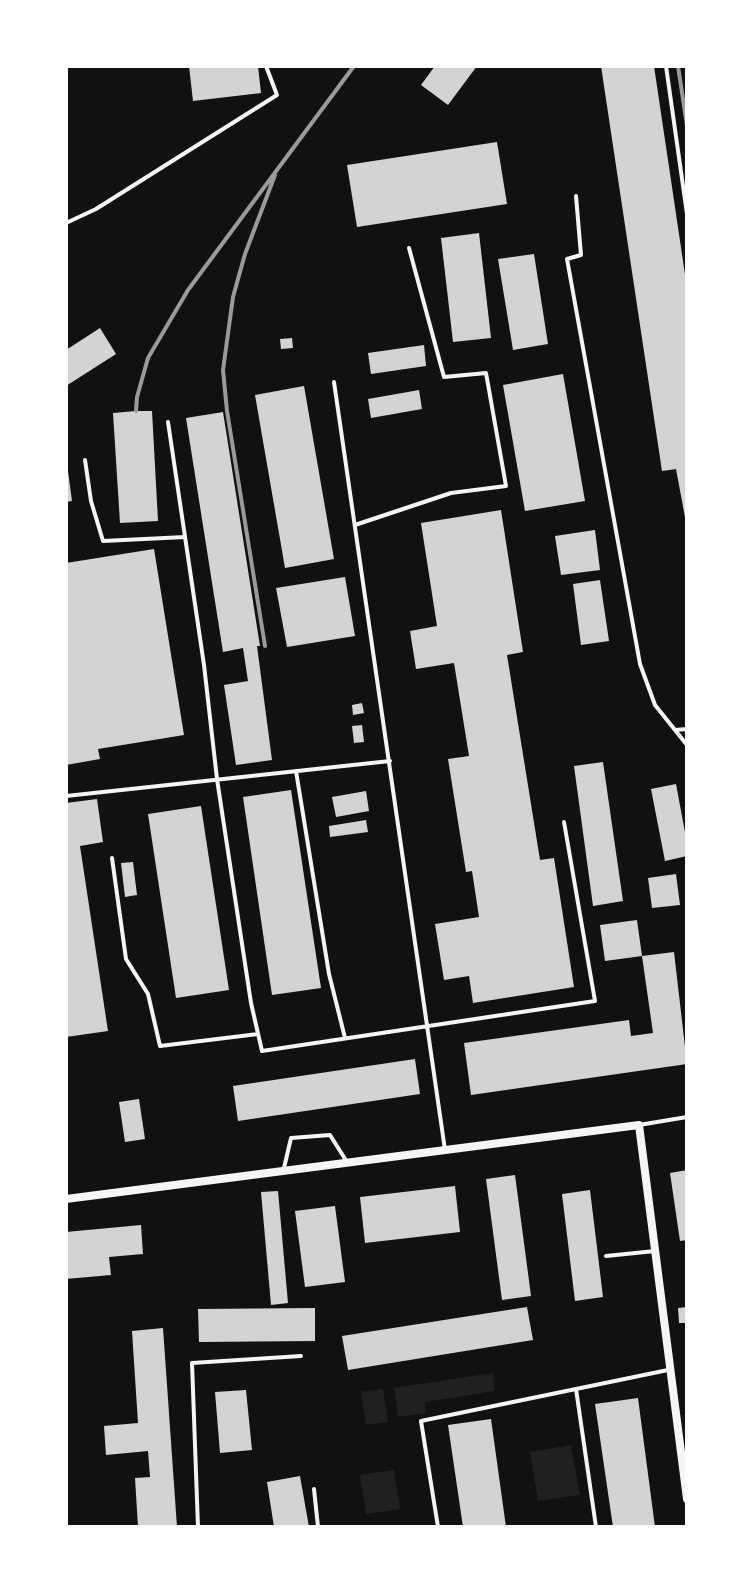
<!DOCTYPE html>
<style>
body{margin:0}
#map{position:relative;width:753px;height:1593px;overflow:hidden;background:#111;font-family:Rubik,sans-serif}
canvas{display:block}
.frame{position:absolute;inset:0;border:68px solid #fff;pointer-events:none}
</style>
<div id="map">
<canvas width="753" height="1593"></canvas>
<div class="frame"></div>
</div>
<script>
const context = document.querySelector('canvas').getContext('2d');
context.lineJoin = 'round';
function paint(path, color) { context.fillStyle = color; context.fill(path, 'evenodd'); }
const shape = rows => new Path2D(rows.map(r => 'M' + r).join(''));
function stroke(path, color, width, dash) { context.strokeStyle = color; context.lineWidth = width; context.lineCap = dash ? 'butt' : 'round'; context.setLineDash(dash || []); context.stroke(path); }
paint(shape([
 [493,1373,495,1391,425,1402,426,1413,398,1417,394,1388],
 [383,1389,388,1422,366,1425,361,1392],
 [571,1445,580,1495,538,1501,530,1452],
 [394,1470,400,1509,366,1514,360,1475]
]), '#202020');
paint(shape([
 [189,66,258,66,261,93,193,101],
 [435,66,477,66,448,105,421,85],
 [601,66,654,66,687,288,687,528,676,469,662,471],
 [497,142,507,204,357,227,347,165],
 [479,233,491,338,453,342,441,238],
 [534,254,548,344,513,350,498,259],
 [100,328,116,354,66,386,66,350],
 [292,338,293,348,281,349,280,339],
 [424,345,426,366,371,374,368,353],
 [563,374,585,501,525,511,503,385],
 [304,386,334,559,285,568,255,395],
 [419,390,422,409,371,418,368,399],
 [136,411,152,411,158,521,120,523,113,413],
 [223,412,260,646,257,646,272,760,236,765,224,685,248,681,243,648,223,652,186,418],
 [68,471,72,501,66,502,66,472],
 [501,510,523,652,507,655,540,860,554,858,574,987,473,1003,469,976,444,980,435,924,479,917,472,871,466,872,448,759,469,756,454,663,416,669,410,631,437,626,421,523],
 [595,530,600,570,561,575,555,536],
 [154,549,184,735,98,749,100,759,66,765,66,563],
 [345,577,355,636,287,647,276,588],
 [600,580,609,641,581,645,573,584],
 [362,703,364,713,353,715,352,705],
 [362,725,364,742,354,743,352,726],
 [603,762,623,901,593,906,574,766],
 [676,784,687,843,687,856,665,861,651,789],
 [291,790,321,988,272,995,243,797],
 [366,791,369,811,336,817,332,797],
 [97,799,103,842,80,846,108,1031,66,1037,66,803],
 [201,806,229,990,176,998,148,814],
 [366,820,368,832,330,837,329,826],
 [133,862,137,895,125,897,121,863],
 [676,874,680,905,652,908,648,878],
 [637,920,642,956,605,961,600,925],
 [674,952,687,1064,471,1095,464,1043,629,1020,631,1036,653,1033,642,956],
 [415,1059,420,1094,238,1121,233,1086],
 [139,1099,145,1139,125,1142,119,1102],
 [687,1170,687,1240,680,1241,670,1173],
 [515,1175,531,1296,502,1300,486,1179],
 [455,1186,460,1232,365,1243,360,1197],
 [590,1190,603,1297,575,1301,562,1194],
 [278,1191,288,1303,271,1305,261,1192],
 [335,1206,345,1282,305,1287,295,1211],
 [141,1225,143,1254,109,1257,111,1275,66,1279,66,1232],
 [527,1307,533,1340,348,1370,342,1336],
 [687,1307,687,1323,679,1323,678,1308],
 [315,1308,315,1341,199,1342,198,1309],
 [163,1328,177,1527,138,1527,135,1478,150,1477,148,1451,106,1455,104,1426,138,1423,132,1331],
 [246,1390,252,1450,220,1453,215,1392],
 [638,1398,655,1527,613,1527,595,1404],
 [491,1419,506,1527,463,1527,448,1425],
 [300,1476,309,1527,274,1527,267,1482]
]), '#d3d3d3');
stroke(shape([
 [666,66,687,214],
 [576,196,581,255,567,259,640,664,655,705,687,745],
 [66,223,96,209,277,95,266,66],
 [334,382,445,1150],
 [168,422,204,665,217,779,251,1003,262,1051,595,1001,564,822],
 [85,460,91,501,103,541,185,537],
 [355,525,451,493,506,486,486,373,444,377,409,248],
 [675,730,687,729],
 [296,771,329,974,345,1038],
 [66,796,390,761],
 [112,858,126,959,148,994,160,1046,258,1034],
 [639,1125,687,1117],
 [284,1168,291,1138,330,1135,347,1162],
 [606,1256,655,1251],
 [576,1389,596,1527],
 [314,1489,318,1527],
 [198,1527,192,1363,301,1356],
 [438,1527,421,1421,668,1370]
]), '#f5f5f5', 4);
stroke(shape([
 [66,1199,639,1125,687,1499]
]), '#f5f5f5', 8);
stroke(shape([
 [678,66,687,126],
 [136,411,137,397,148,358,188,290,354,66],
 [265,646,227,411,223,370,233,297,245,254,275,175]
]), '#9a9a9a', 4);
</script>
